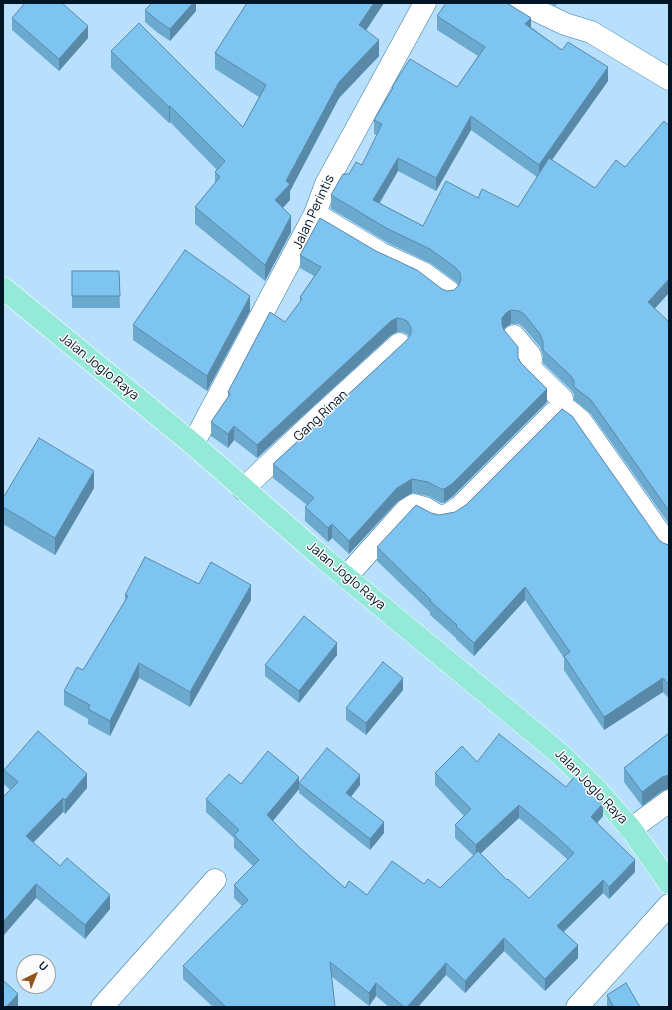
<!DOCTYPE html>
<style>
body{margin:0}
#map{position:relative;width:672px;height:1010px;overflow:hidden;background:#b8e0fc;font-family:Manrope,sans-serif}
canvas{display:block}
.frame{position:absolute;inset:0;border:4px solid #001525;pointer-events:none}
.north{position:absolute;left:16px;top:954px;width:40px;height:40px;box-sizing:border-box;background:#fbfbfb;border:1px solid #979fa5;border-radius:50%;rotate:43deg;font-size:11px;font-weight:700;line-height:16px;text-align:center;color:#001525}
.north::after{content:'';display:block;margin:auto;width:14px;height:18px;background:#92531a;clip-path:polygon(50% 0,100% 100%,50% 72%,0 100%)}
</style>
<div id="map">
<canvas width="672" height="1010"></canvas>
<div class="frame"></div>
<div class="north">U</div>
</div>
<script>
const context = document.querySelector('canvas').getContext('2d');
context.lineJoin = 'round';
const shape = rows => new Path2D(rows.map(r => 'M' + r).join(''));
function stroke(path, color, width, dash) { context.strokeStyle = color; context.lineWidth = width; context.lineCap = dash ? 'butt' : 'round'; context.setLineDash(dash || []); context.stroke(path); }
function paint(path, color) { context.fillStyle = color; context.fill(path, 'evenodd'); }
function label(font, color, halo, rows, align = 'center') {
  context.font = font + ' Manrope,sans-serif'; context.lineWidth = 3; context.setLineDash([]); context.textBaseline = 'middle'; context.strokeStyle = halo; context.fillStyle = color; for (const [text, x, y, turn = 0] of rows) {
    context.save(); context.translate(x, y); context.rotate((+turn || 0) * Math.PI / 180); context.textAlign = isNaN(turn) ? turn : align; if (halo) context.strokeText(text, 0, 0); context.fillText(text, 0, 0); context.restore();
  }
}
const minor = shape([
 [521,3,565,24,591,32,669,79],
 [315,214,382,254,423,273,449,292],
 [514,336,530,355,531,359,530,368,562,399,562,405,559,410],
 [193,444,315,214,326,184,425,3],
 [243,489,318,418,399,344],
 [346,577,406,510,414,505,425,508,438,516,448,515,460,507,554,413,559,410,569,411,581,421,669,546],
 [631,829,669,801],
 [102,1007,215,880],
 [577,1007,669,905]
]);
const major = shape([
 [3,288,193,444,323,558,560,754,596,789,631,829,669,883]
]);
stroke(minor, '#357ba5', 23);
stroke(major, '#fff', 23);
stroke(minor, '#fff', 22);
stroke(major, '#94e9d9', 22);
paint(shape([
 [196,3,196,11,170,41,158,33,145,22,145,10],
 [247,3,384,3,366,30,379,56,339,98,290,191,290,200,283,208,291,232,265,281,195,224,195,207,215,183,215,172,217,170,170,122,169,123,111,68,111,51,243,127,259,97,215,69,215,53],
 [550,3,558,3,555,6],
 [437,16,531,27,562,50,608,81,552,160,655,309,669,322,669,524,591,414,574,400,574,394,571,390,543,363,543,356,540,347,524,328,519,324,511,324,506,327,504,329,518,358,547,402,452,497,444,503,441,503,428,496,412,493,397,502,349,554,332,538,328,542,305,521,305,507,307,505,273,478,273,464,407,340,409,337,408,335,403,332,397,332,391,335,257,458,234,440,228,448,211,436,211,422,228,398,228,392,285,322,300,302,300,297,314,276,300,268,300,255,376,251,442,289,447,291,454,290,459,285,456,282,430,263,388,243,331,209,331,195,349,174,362,165,377,135,374,134,374,120,392,90,392,87,457,87,478,56,437,30],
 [471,130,537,177,518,207,478,198,423,226,380,203,398,171,436,191],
 [12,18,88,38,59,71,12,30],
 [72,271,119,271,120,308,72,308],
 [250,311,207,391,133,340,133,325],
 [94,488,55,555,3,524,3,498],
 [431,513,439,515,659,540,663,543,669,545,669,699,663,692,604,730,564,670,564,658,525,600,474,656,456,639,456,638,430,615,430,612,377,561,377,547],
 [199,584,251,600,190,707,139,678,110,736,88,724,88,719,64,705,64,691,83,670,125,601,125,595],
 [337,655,299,703,265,676,265,665],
 [403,690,366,735,346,720,346,708],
 [669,733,669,789,662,791,642,806,624,782,624,768],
 [477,762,566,787,603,816,597,823,635,872,609,899,603,893,564,932,578,958,545,991,504,951,465,993,446,975,418,1007,389,1007,376,996,369,1006,331,976,335,1007,213,1007,183,979,183,966,242,906,234,898,234,885,253,866,234,848,234,838,206,812,206,799,241,784,299,789,273,821,300,848,345,888,367,895,424,884,440,888,474,856,455,838,455,825,464,816,435,785,435,773],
 [519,818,557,850,568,860,529,898,507,880,480,853],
 [4,770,87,788,65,814,63,812,33,843,60,866,110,909,85,939,36,898,3,936,3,797,10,790,4,784],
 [299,783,360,785,351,797,384,833,370,850,299,793],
 [607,995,640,1007,607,1007]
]), '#6ca9cf');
paint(shape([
 [193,3,196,3,196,11,170,41,170,29],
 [374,3,384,3,359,41,359,25],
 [531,18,531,32,525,24],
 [88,26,88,38,59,71,59,59],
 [379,40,379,56,339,98,290,191,290,200,275,216,275,200,286,181,339,82],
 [608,67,608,81,539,178,539,165],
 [170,106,170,122,169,123,169,107],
 [471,116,471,130,436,191,436,178],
 [398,158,398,171,373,213,373,200],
 [291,216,291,232,265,281,265,265],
 [669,279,669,293,648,316,648,302],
 [250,296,250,311,207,391,207,376],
 [511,310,511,324,506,327,502,332,502,318,506,313],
 [397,318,397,332,391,335,257,458,257,445,391,321],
 [547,389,547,402,452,497,444,503,444,489],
 [234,426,234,440,228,448,228,434],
 [94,471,94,488,55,555,55,538],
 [412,479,412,493,397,502,349,554,349,541,397,488],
 [332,524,332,538,328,542,328,528],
 [251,585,251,600,190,707,190,692],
 [525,587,525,600,474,656,474,643],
 [337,643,337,655,299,703,299,691],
 [139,663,139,678,110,736,110,721],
 [403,678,403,690,366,735,366,723],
 [663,678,663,692,604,730,604,717],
 [87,774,87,788,65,814,65,800],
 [360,775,360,785,346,803,346,793],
 [668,775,668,789,662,791,642,806,642,792,662,777],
 [299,777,299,789,267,828,267,815],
 [63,798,63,812,26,850,26,836],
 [603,803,603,816,591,830,591,817],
 [519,805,519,818,476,858,476,845],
 [384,822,384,833,370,850,370,839],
 [635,860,635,872,609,899,609,887],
 [603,880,603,893,557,938,557,926],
 [36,884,36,898,3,936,3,922],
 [110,895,110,909,85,939,85,925],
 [504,938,504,951,465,993,465,981],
 [578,945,578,958,545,991,545,979],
 [446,963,446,975,418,1007,407,1007],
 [376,983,376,996,369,1006,369,993],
 [18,994,18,1007,6,1007]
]), '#5889a9');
const building = shape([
 [25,3,62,3,88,26,59,59,12,18,25,3],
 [152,3,193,3,170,29,158,21,145,10,152,3],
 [247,3,374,3,359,25,379,40,339,82,286,181,290,184,275,200,291,216,265,265,195,207,220,177,215,172,225,161,170,106,169,107,111,51,139,23,243,127,266,85,215,53,247,3],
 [446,3,507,3,531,18,525,24,562,50,568,42,608,67,539,165,471,116,436,178,398,158,373,200,423,226,446,181,478,198,482,189,518,207,549,158,595,188,616,160,625,167,664,121,669,126,669,279,648,302,669,322,669,511,591,400,574,387,574,381,571,376,543,350,543,342,540,334,524,314,519,311,511,310,506,313,502,318,502,325,504,330,518,347,518,358,521,363,547,389,452,484,444,489,441,489,428,482,412,479,397,488,349,541,332,524,328,528,305,507,314,498,273,464,407,340,411,334,411,328,408,322,403,319,397,318,391,321,257,445,234,426,228,434,211,422,230,394,228,392,270,312,285,322,302,299,300,297,321,267,300,255,320,218,376,251,417,270,442,289,447,291,454,290,459,285,461,279,460,273,456,268,430,249,388,229,331,195,343,174,349,174,356,162,362,165,382,124,374,120,393,88,392,87,410,59,457,87,485,47,437,16,446,3],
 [185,250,250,296,207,376,133,325,185,250],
 [72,271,119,271,120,296,72,296,72,271],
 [562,409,572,416,659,540,663,543,669,545,669,685,663,678,604,717,564,656,570,652,525,587,474,643,456,626,457,625,430,601,431,600,377,547,416,505,431,513,439,515,455,512,467,504,562,409],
 [39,438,94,471,55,538,3,507,3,498,39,438],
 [145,557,199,584,211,562,251,585,190,692,139,663,110,721,88,709,90,705,64,691,77,667,83,670,128,596,125,595,145,557],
 [304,616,337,643,299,691,265,665,304,616],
 [383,662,403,678,366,723,346,708,383,662],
 [38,731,87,774,65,800,63,798,26,836,60,866,67,858,110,895,85,925,36,884,3,922,3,797,18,782,4,770,38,731],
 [669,733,669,775,662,777,642,792,624,768,669,733],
 [499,734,566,787,576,775,603,803,591,817,635,860,609,887,603,880,557,926,578,945,545,979,504,938,465,981,446,963,407,1007,404,1007,376,983,369,993,330,962,335,1007,226,1007,183,966,248,900,234,885,259,860,234,835,239,830,206,799,229,774,241,784,268,751,299,777,267,815,300,848,345,888,349,881,367,895,392,861,424,884,428,879,440,888,478,851,507,880,508,879,529,898,574,853,557,837,519,805,476,845,455,825,471,809,435,773,462,746,477,762,499,734],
 [327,748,360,775,346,793,384,822,370,839,299,783,327,748],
 [3,980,18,994,6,1007,3,1007,3,980],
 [626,983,640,1007,611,1007,613,1006,607,995,626,983]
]);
paint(building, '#7ec4f1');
stroke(building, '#5889a9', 1);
label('13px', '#001525', '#fbfbfb', [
 ["Jalan Perintis",314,212,-65],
 ["Jalan Joglo Raya",99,367,39],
 ["Gang Rinan",321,416,-43],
 ["Jalan Joglo Raya",346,576,40],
 ["Jalan Joglo Raya",591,787,46]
]);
</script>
